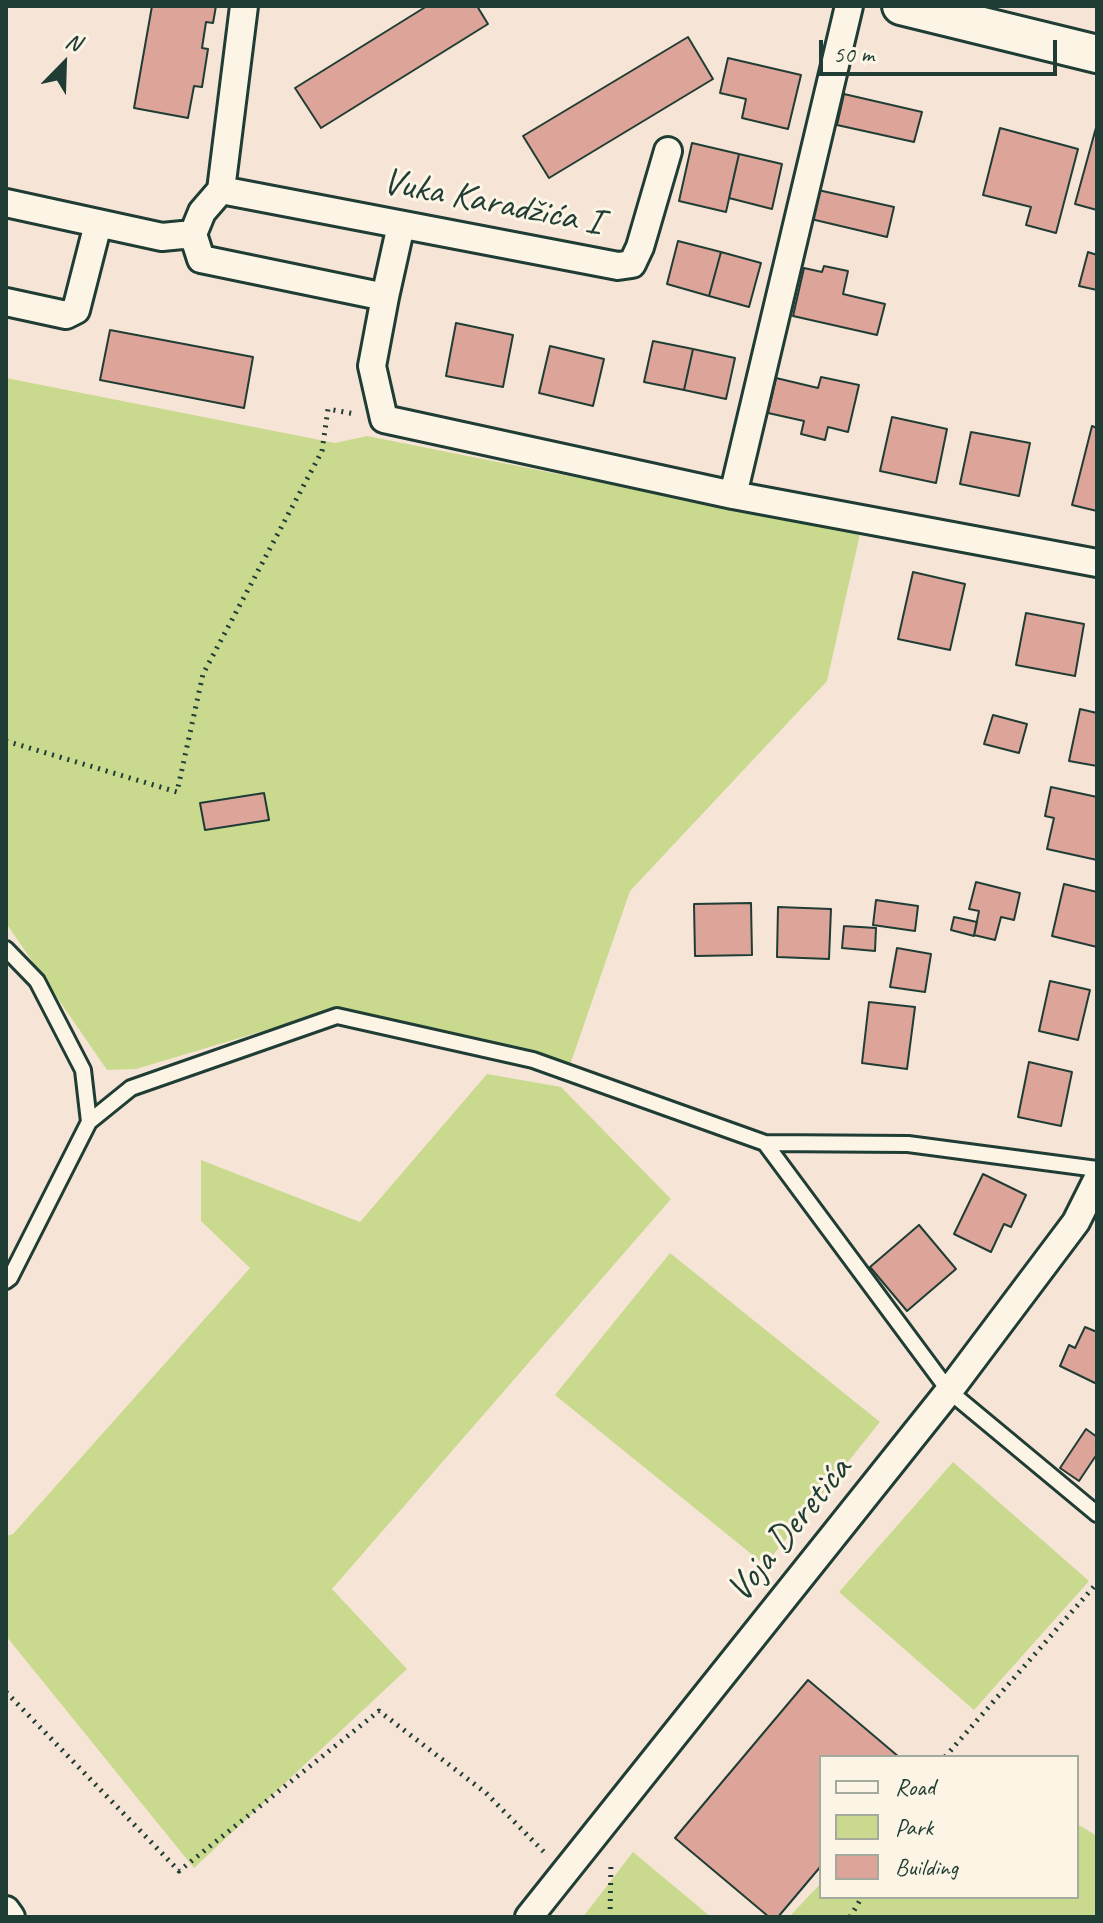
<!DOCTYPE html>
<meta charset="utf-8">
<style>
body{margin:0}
#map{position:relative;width:1103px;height:1923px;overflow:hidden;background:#f6e5d6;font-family:Caveat,sans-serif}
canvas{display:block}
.frame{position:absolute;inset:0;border:8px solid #1f3d34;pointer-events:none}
.legend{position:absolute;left:819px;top:1755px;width:260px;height:144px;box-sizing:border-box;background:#fcf5e5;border:2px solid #a4ab9e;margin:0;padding:10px 14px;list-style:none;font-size:24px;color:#1f3d34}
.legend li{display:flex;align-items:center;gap:16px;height:40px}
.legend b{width:40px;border:2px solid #a4ab9e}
.north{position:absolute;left:24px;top:24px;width:80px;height:80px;-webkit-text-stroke:6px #fcf5e5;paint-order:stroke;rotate:23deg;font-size:22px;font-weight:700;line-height:32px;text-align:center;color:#1f3d34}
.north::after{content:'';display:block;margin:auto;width:28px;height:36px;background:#1f3d34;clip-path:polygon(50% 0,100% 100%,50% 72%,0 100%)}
.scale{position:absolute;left:819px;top:40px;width:238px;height:36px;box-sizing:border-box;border:4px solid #1f3d34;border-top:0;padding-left:10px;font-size:24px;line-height:28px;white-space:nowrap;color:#1f3d34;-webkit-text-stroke:6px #fcf5e5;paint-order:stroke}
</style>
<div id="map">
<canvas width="1103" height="1923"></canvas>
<div class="frame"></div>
<ul class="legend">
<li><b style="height:10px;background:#fcf5e5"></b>Road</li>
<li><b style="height:22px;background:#c9da8f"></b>Park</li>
<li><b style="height:22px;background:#dda499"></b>Building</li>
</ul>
<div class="north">N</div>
<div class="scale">50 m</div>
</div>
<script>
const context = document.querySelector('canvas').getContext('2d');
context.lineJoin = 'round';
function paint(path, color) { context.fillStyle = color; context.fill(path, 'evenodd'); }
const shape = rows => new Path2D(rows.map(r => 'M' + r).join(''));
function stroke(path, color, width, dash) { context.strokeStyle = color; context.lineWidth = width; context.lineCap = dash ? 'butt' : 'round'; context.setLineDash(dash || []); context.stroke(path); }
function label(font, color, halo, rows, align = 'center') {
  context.font = font + ' Caveat,sans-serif'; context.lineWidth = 6; context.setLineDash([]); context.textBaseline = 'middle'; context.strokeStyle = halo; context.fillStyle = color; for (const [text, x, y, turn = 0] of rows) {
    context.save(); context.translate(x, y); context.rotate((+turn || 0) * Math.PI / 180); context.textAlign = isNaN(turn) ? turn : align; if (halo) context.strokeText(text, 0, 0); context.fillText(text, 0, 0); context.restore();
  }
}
paint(shape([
 [6,378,335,443,367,436,860,534,827,681,630,891,570,1065,340,1008,136,1069,107,1070,6,923],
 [487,1074,561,1087,671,1199,332,1589,407,1669,194,1868,6,1636,6,1536,13,1534,250,1268,201,1221,201,1160,360,1222],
 [670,1253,880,1422,765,1565,555,1395],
 [953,1462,1089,1581,974,1710,839,1592],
 [1077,1824,1097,1836,1097,1917,789,1917,821,1883,821,1897,1077,1897],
 [633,1852,711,1917,583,1917]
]), '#c9da8f');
const building = shape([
 [152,6,216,6,213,23,206,22,202,48,208,49,202,87,194,86,188,118,134,108,152,6],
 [427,6,477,6,488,24,321,128,295,88,427,6],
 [688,37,713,79,549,178,523,136,688,37],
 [728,58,801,75,788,129,742,118,746,99,720,93,728,58],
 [844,94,922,112,914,142,837,125,844,94],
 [1097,124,1097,210,1075,204,1097,124],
 [1000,128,1078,149,1056,233,1026,225,1031,207,983,195,1000,128],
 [692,143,739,154,726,212,679,201,692,143],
 [739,154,782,164,772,209,729,198,739,154],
 [818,190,894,207,887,237,811,219,818,190],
 [678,241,721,252,709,296,667,284,678,241],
 [721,252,761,263,749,307,709,296,721,252],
 [1088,252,1097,255,1097,290,1079,286,1088,252],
 [824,266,848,271,843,294,885,304,877,335,793,316,804,268,822,272,824,266],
 [456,323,513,335,503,387,446,376,456,323],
 [110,330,253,357,244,408,100,380,110,330],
 [653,341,693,349,684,390,644,382,653,341],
 [550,346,604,359,593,406,539,393,550,346],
 [693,349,735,358,726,399,684,390,693,349],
 [821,377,859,385,848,432,828,427,825,440,801,434,804,421,768,413,776,378,818,388,821,377],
 [892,417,947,429,936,483,880,471,892,417],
 [1092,426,1097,428,1097,511,1072,505,1092,426],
 [971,432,1030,443,1019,496,960,484,971,432],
 [913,572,965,584,950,650,898,639,913,572],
 [1026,613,1084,624,1075,676,1016,665,1026,613],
 [1080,709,1097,713,1097,766,1069,761,1080,709],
 [993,715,1027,724,1019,753,984,744,993,715],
 [1051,787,1097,797,1097,860,1047,849,1054,818,1045,816,1051,787],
 [264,793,269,820,205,830,200,803,264,793],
 [976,882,1020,893,1014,920,1001,917,995,940,974,935,979,911,969,909,976,882],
 [1064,884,1097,892,1097,947,1052,936,1064,884],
 [876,900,918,906,915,931,873,925,876,900],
 [751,903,752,955,695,956,694,904,751,903],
 [778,907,831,909,829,959,777,957,778,907],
 [954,917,977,922,974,936,951,930,954,917],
 [844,926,876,928,875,951,842,948,844,926],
 [897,948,931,954,925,992,890,987,897,948],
 [1050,981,1090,990,1078,1040,1039,1031,1050,981],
 [869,1002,915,1007,907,1069,862,1063,869,1002],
 [1029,1062,1072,1072,1061,1126,1018,1117,1029,1062],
 [983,1174,1026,1195,1011,1227,1004,1224,991,1252,954,1234,983,1174],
 [919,1225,956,1269,907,1311,870,1267,919,1225],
 [1085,1327,1097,1332,1097,1384,1060,1366,1069,1345,1075,1348,1085,1327],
 [1086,1429,1097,1437,1097,1454,1079,1481,1060,1468,1086,1429],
 [808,1680,899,1757,821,1757,821,1866,778,1917,769,1917,675,1838,808,1680]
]);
paint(building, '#dda499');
stroke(building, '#1f3d34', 2);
const lane = shape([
 [6,949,37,981,83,1070,89,1122],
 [765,1143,908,1144,1097,1169],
 [6,1281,10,1278,89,1122,131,1088,337,1016,533,1060,765,1143,949,1391,1097,1514]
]);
const street = shape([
 [244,6,221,190,202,212,193,234,201,259,385,297],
 [221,190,618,266,632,264,640,247,668,151],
 [6,203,162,237,193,234],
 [401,225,385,297,372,366,384,419,733,495,1097,563],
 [6,302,66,315,76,310,98,224],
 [733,495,849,6],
 [6,1910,11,1917],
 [529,1917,949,1391,1076,1222,1097,1180]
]);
const secondary = shape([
 [901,6,1097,54]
]);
stroke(lane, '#1f3d34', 20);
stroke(street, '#1f3d34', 32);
stroke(secondary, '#1f3d34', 42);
stroke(shape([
 [6,741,177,792,203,674,322,451,328,409,355,414],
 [6,1692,179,1871,379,1711,486,1793,544,1852],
 [945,1757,1097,1583],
 [610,1917,611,1861],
 [850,1917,862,1897]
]), '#1f3d34', 5, [2, 6]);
stroke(lane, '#fcf5e5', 14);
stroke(street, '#fcf5e5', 26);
stroke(secondary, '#fcf5e5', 36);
label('38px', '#1f3d34', '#fcf5e5', [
 ["Vuka Karadžića I",492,203,11],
 ["Voja Deretića",790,1530,-51]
]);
</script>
